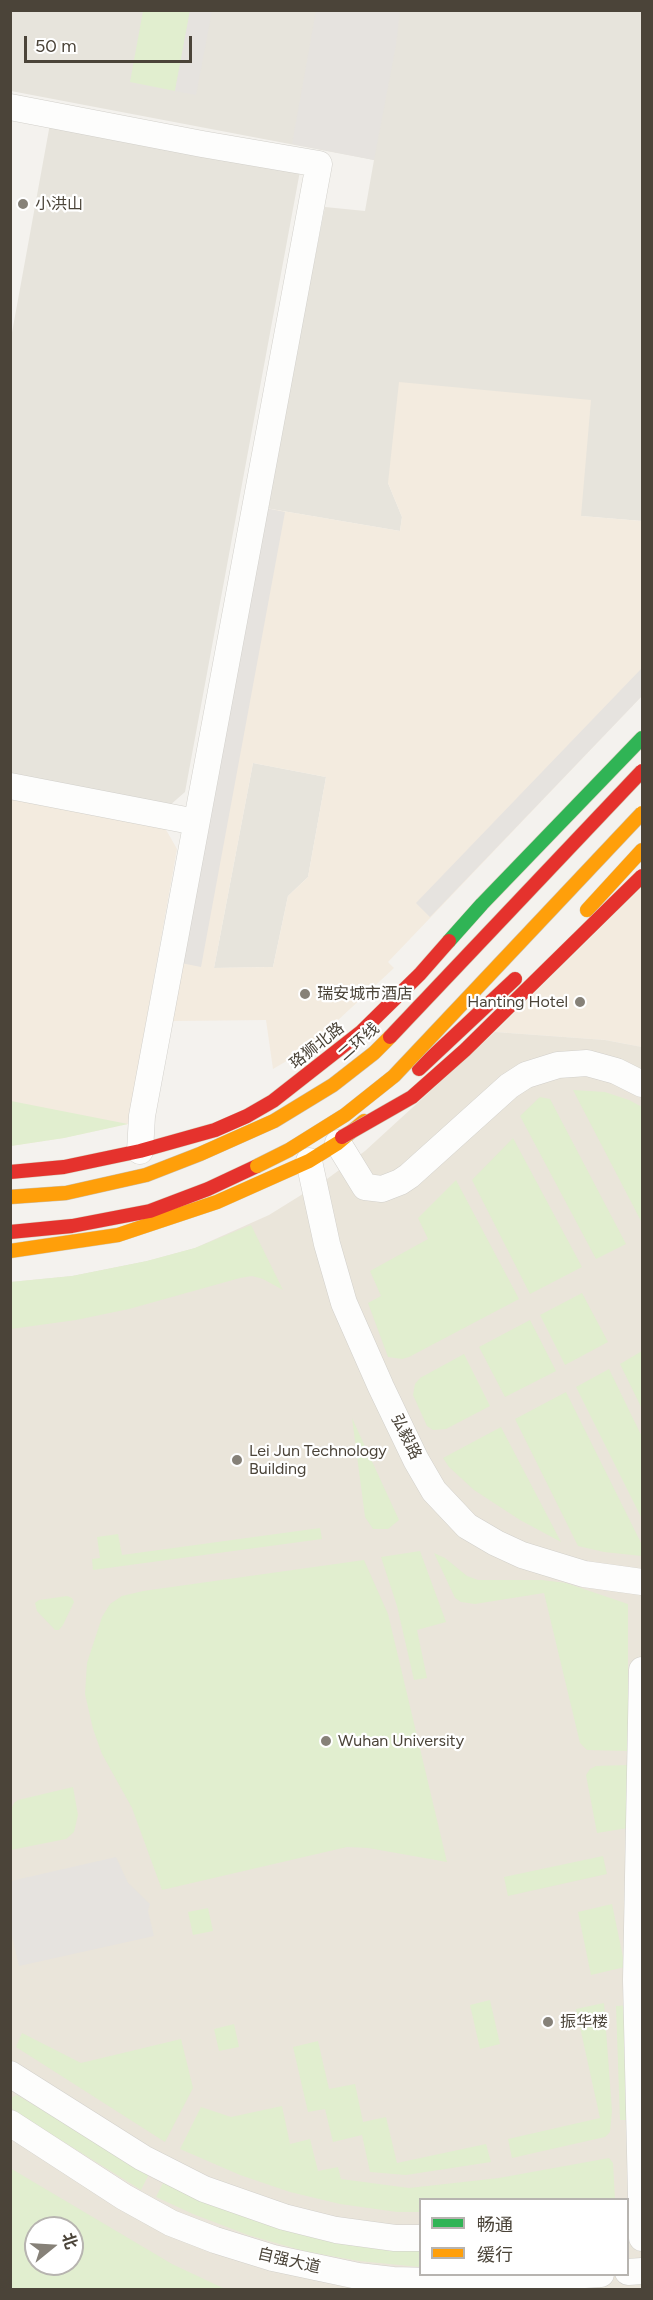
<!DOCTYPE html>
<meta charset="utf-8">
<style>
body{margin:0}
#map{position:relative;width:653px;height:2300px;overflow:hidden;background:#f4f2ee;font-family:Figtree,"Noto Sans SC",sans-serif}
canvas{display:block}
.frame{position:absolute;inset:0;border:12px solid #4b4439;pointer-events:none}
.legend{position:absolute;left:419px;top:2198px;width:210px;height:78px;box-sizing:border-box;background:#fff;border:2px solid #b7b4b0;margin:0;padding:8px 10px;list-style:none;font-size:18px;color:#4b4439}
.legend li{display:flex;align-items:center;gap:12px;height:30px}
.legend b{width:30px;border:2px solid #b7b4b0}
.north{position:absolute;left:24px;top:2216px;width:60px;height:60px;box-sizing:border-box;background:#fff;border:2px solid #b7b4b0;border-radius:50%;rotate:72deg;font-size:16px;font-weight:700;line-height:24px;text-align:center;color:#4b4439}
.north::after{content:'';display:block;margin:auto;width:21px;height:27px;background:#868178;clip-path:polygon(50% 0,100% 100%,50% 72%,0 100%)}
.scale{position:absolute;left:24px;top:36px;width:168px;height:27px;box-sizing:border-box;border:3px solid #4b4439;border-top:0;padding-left:8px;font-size:18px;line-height:21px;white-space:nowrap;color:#4b4439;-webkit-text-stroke:4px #fff;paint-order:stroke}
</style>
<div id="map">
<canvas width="653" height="2300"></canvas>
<div class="frame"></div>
<ul class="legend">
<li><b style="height:8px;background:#30b455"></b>畅通</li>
<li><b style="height:8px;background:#ff9f0a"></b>缓行</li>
</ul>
<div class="north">北</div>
<div class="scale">50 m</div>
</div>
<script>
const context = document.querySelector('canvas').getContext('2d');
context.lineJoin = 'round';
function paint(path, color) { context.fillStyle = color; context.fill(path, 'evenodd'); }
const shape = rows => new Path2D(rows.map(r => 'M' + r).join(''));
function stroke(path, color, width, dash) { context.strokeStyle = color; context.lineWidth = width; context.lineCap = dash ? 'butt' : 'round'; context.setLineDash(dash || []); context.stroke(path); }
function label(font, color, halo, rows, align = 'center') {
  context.font = font + ' Figtree,"Noto Sans SC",sans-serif'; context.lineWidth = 4.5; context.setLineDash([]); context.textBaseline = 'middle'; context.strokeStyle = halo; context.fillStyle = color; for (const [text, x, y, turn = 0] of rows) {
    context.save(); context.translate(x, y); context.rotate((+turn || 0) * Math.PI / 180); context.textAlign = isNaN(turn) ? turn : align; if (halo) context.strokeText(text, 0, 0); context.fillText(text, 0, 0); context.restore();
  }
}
paint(shape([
 [10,11,642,11,642,521,581,516,388,483,402,517,400,531,265,508,325,207,365,211,374,160,11,91],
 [50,124,300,171,185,792,169,806,11,775,11,338],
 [253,763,326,777,308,877,288,896,273,967,214,968]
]), '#e7e4dc');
paint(shape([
 [399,382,591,400,581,516,642,521,642,696,388,962,394,968,307,1049,273,1069,266,1020,173,1021,181,963,265,508,400,531,402,517,388,483],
 [253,763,326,777,308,877,288,896,273,967,214,968],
 [10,797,165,828,177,849,128,1124,64,1138,11,1146],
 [642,887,642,1047,605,1040,495,1032]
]), '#f3ebdf');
paint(shape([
 [495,1032,605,1040,642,1047,642,2289,11,2289,10,1282,72,1276,147,1261,195,1248,269,1215,327,1179,365,1151],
 [420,2200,628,2200,628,2274,420,2274],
 [36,2228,72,2228,72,2264,36,2264]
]), '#eae5da');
paint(shape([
 [143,11,190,11,175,91,130,82],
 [573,1090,605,1092,629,1100,642,1107,642,1223],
 [540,1097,550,1099,626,1244,596,1259,520,1116],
 [11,1101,128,1124,64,1138,11,1146],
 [513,1138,582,1267,530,1294,472,1180],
 [456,1180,519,1299,409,1357,402,1359,388,1357,368,1303,381,1296,370,1271,428,1239,418,1218],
 [251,1225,283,1290,263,1279,252,1276,240,1278,129,1309,76,1320,11,1329,11,1282,72,1276,147,1261,195,1248],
 [582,1293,608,1342,565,1365,540,1315],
 [530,1320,556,1371,505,1397,479,1347],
 [642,1351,642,1409,620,1364],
 [464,1354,490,1406,446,1429,433,1430,427,1426,413,1395,415,1384,420,1378],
 [609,1369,642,1437,642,1519,576,1387],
 [566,1392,642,1545,642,1556,604,1552,578,1546,515,1419],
 [352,1418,399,1520,388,1529,373,1529,365,1517],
 [501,1427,561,1542,520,1520,474,1490,449,1467,443,1458],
 [320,1528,322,1539,93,1570,92,1559,100,1558,97,1537,118,1534,122,1555],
 [420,1551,446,1622,417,1630,427,1678,414,1680,397,1606,381,1557],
 [434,1553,445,1558,467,1576,478,1580,542,1580,566,1583,628,1604,628,1751,587,1750,580,1743,544,1593,475,1604,461,1602,455,1598],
 [364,1560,388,1614,447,1862,368,1848,347,1847,162,1890,132,1808,102,1754,93,1729,85,1694,87,1663,102,1617,110,1604,122,1596,143,1591],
 [67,1596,72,1598,74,1602,63,1625,59,1630,55,1630,37,1611,35,1603,39,1600],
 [628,1765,628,1828,597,1833,586,1775,590,1769,596,1766],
 [73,1787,78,1815,74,1832,66,1839,11,1850,11,1810,14,1803,18,1800],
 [603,1856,607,1874,508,1896,504,1877],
 [612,1904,625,1967,591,1975,578,1912],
 [208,1908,213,1931,193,1935,188,1912],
 [490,2000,500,2044,480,2049,470,2005],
 [604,2003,612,2111,610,2132,605,2137,512,2158,508,2139,600,2118,576,2009],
 [632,2005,632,2120,620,2120,616,2006],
 [234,2024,239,2047,219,2051,214,2029],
 [22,2033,81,2063,181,2039,193,2088,165,2142,16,2047],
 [318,2041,329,2089,355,2084,363,2122,386,2117,397,2163,486,2144,491,2162,406,2175,370,2172,362,2135,333,2142,325,2109,308,2112,293,2047],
 [17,2095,149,2174,141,2190,16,2112,11,2108,10,2098],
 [282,2106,290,2144,310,2139,318,2171,338,2167,341,2179,409,2188,499,2178,609,2158,613,2163,615,2199,420,2200,420,2212,397,2212,340,2204,290,2192,240,2175,180,2149,201,2107,231,2117],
 [10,2168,172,2264,225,2289,11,2289],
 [36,2228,72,2228,72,2264,36,2264],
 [164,2181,420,2249,420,2267,359,2261,304,2251,248,2235,193,2214,156,2197]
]), '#e1eecf');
paint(shape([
 [190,11,212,11,196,95,175,91],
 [316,11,400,11,396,45,374,160,292,144],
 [265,508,285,512,201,967,181,963],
 [642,668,642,696,430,917,416,903],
 [116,1857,128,1883,150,1904,148,1911,154,1936,19,1966,11,1932,11,1881]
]), '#e6e3df');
const street = shape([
 [10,107,202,144,319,164,142,1116,140,1151],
 [10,786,196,822],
 [338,1143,365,1187,382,1189,400,1182,409,1176,509,1086,526,1075,558,1065,587,1063,616,1071,642,1084],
 [309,1161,327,1244,344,1303,381,1387,416,1460,434,1491,467,1526,496,1543,522,1555,584,1574,642,1582],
 [642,1670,636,1980,642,2238],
 [10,2074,143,2158,204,2189,284,2217,336,2230,395,2238,420,2238],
 [10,2123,124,2197,171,2223,215,2240,273,2258,358,2276,393,2280,468,2282,601,2274],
 [628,2272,642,2271]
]);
const fast = shape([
 [449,941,482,904,642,738]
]);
const slow = shape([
 [587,910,642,850],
 [10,1251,118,1235,217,1202,309,1161,338,1143,364,1121]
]);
const jam = shape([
 [419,1069,515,979],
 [10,1172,64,1167,140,1151,215,1130,247,1116,273,1101,361,1032,420,974,449,941],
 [10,1232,72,1226,150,1211,208,1189,257,1166]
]);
stroke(street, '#d2d0cb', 27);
stroke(fast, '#d6cebb', 15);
stroke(slow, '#d6cebb', 15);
stroke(jam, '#d6cebb', 15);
stroke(street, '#fdfdfc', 26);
stroke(fast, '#30b455', 14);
stroke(slow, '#ff9f0a', 14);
stroke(jam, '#e5322d', 14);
const slowBridge = shape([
 [257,1166,289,1150,345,1115,394,1076,642,813],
 [10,1197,66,1193,146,1175,200,1154,274,1121,333,1085,374,1053,390,1037]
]);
const jamBridge = shape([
 [390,1037,642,771],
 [342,1137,412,1097,465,1050,642,876]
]);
stroke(slowBridge, '#ccbfa9', 15, []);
stroke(jamBridge, '#ccbfa9', 15, []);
stroke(slowBridge, '#ff9f0a', 14);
stroke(jamBridge, '#e5322d', 14);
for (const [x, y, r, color] of [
 [23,204,6,"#868178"],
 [305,994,6,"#868178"],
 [580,1002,6,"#868178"],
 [237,1460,6,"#868178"],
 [326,1741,6,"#868178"],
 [548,2022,6,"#868178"]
]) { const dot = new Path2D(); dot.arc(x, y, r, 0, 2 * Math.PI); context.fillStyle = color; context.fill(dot); stroke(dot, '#fff', 2); }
label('16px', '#4b4439', '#fff', [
 ["小洪山",35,204],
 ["瑞安城市酒店",317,994],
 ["Hanting Hotel",568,1002,"right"],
 ["Lei Jun Technology",249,1451],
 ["Building",249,1469],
 ["Wuhan University",338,1741],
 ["振华楼",560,2022]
], 'left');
label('16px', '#4b4439', '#fff', [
 ["二环线",359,1042,-41],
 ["珞狮北路",317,1046,-38],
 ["弘毅路",406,1437,64],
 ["自强大道",289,2261,13]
]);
</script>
